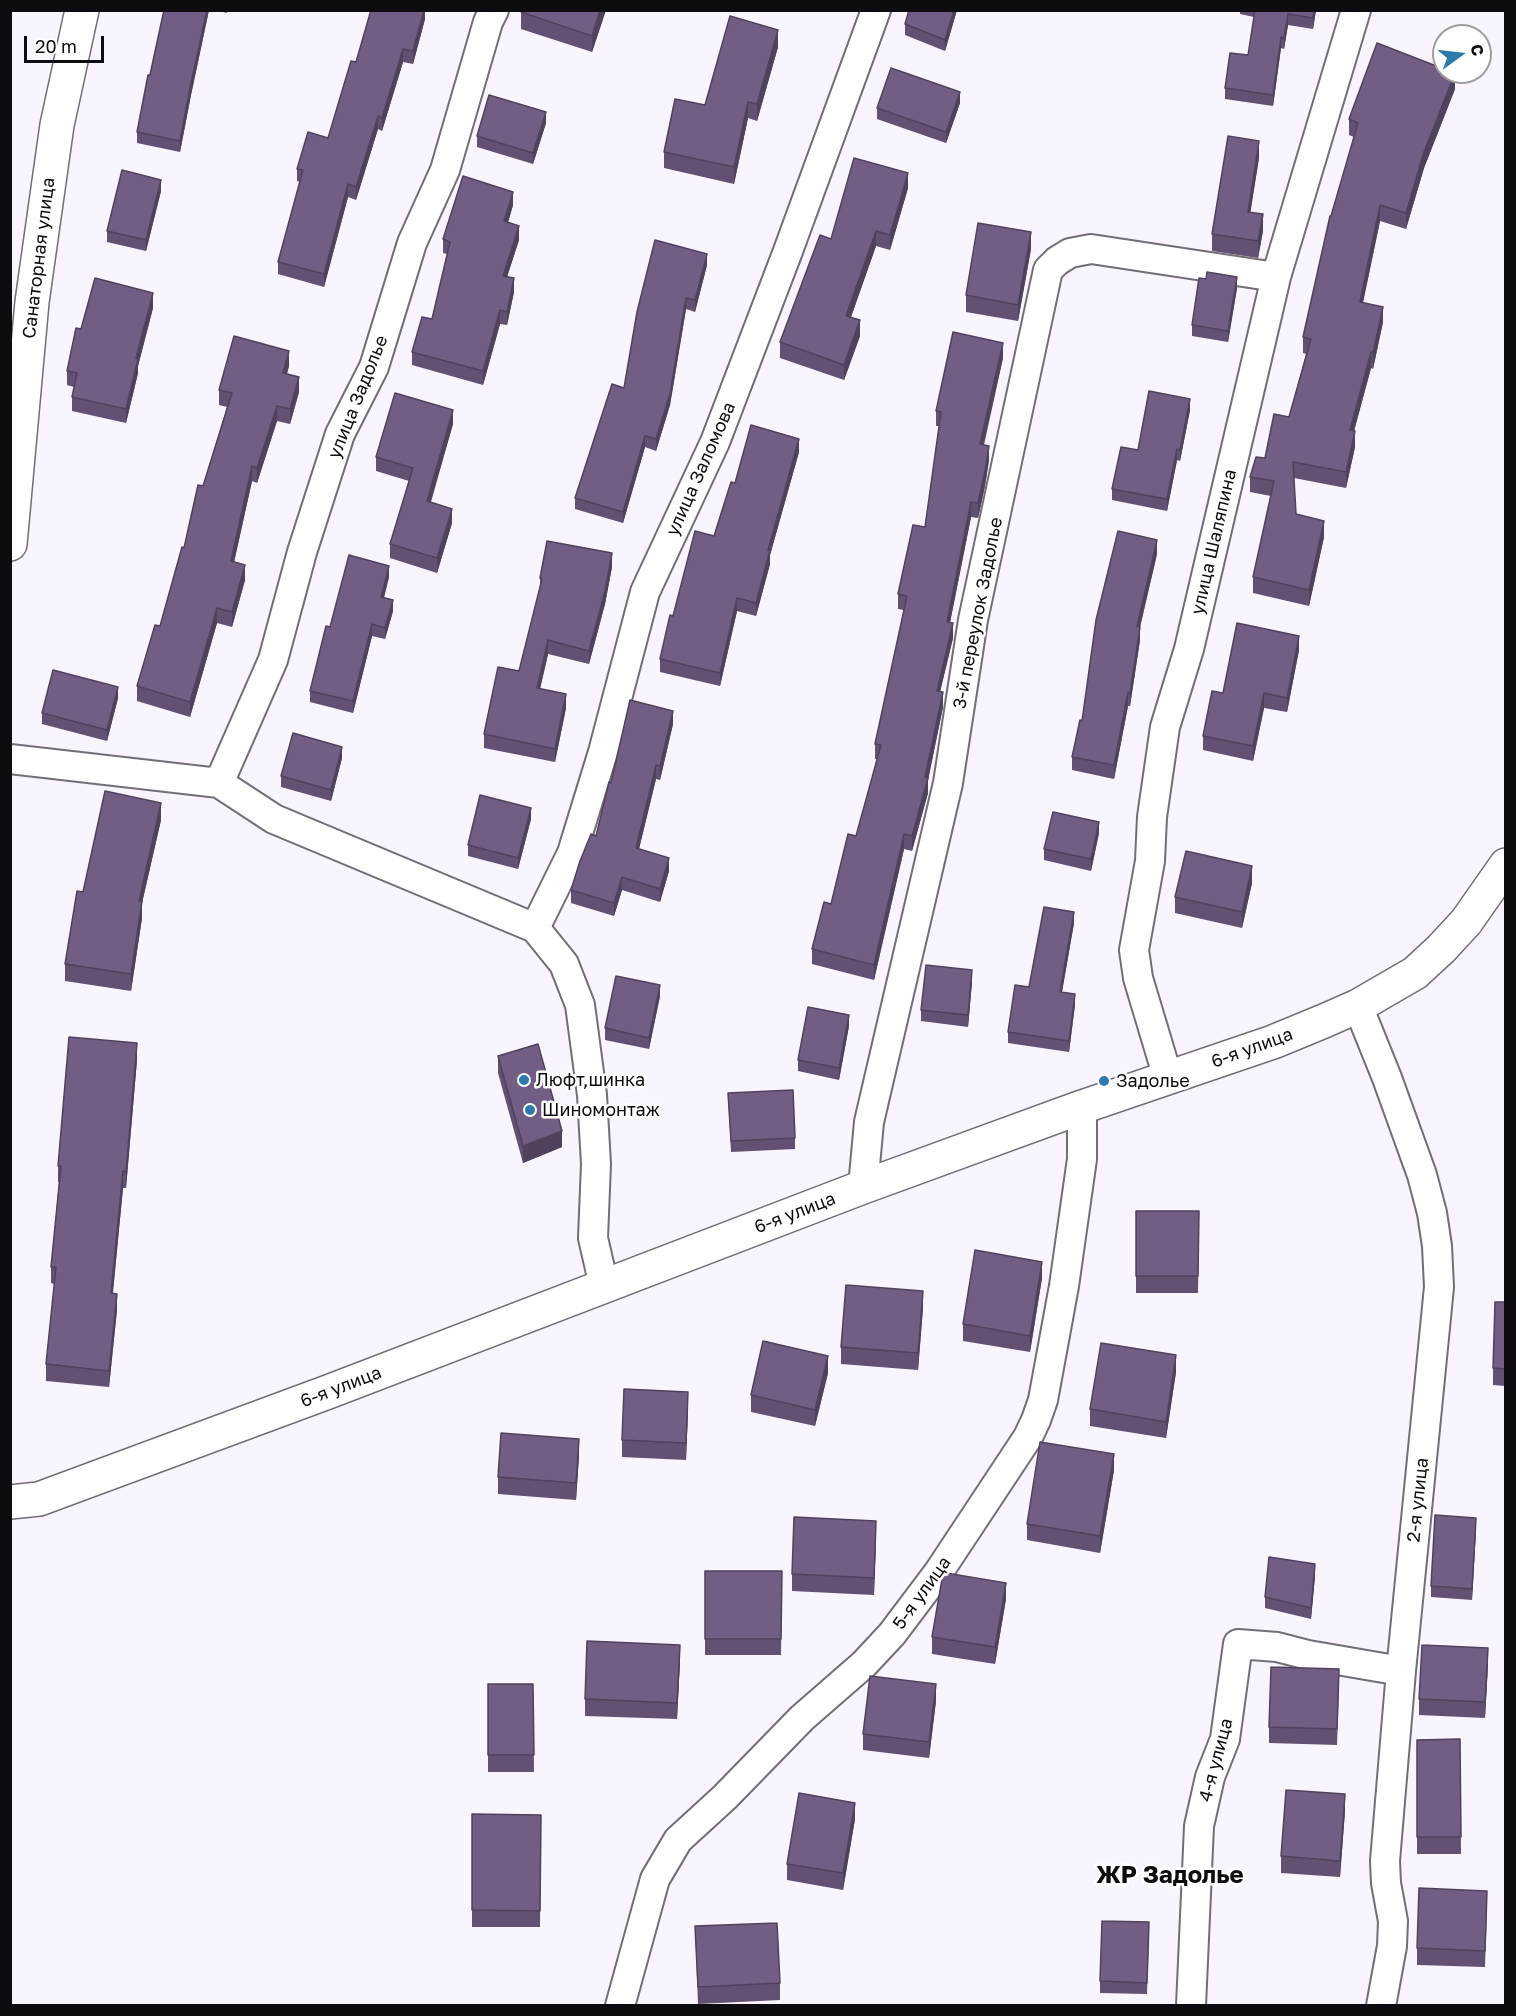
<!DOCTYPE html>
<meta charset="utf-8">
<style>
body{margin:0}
#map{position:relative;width:1516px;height:2016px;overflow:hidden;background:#f9f4fe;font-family:"Golos Text",sans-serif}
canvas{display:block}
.frame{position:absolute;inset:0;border:12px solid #0e0c10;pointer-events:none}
.north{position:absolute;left:1432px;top:24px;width:60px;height:60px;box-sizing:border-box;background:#fff;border:2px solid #9f9e9f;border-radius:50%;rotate:75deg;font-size:16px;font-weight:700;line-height:24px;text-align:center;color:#0e0c10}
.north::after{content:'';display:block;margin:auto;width:21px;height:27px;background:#2e7aad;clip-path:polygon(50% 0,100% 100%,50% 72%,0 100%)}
.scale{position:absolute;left:24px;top:36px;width:80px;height:27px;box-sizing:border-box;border:3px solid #0e0c10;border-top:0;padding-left:8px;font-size:18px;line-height:21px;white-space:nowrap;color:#0e0c10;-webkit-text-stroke:4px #fff;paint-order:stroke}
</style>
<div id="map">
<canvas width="1516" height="2016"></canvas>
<div class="frame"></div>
<div class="north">С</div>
<div class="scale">20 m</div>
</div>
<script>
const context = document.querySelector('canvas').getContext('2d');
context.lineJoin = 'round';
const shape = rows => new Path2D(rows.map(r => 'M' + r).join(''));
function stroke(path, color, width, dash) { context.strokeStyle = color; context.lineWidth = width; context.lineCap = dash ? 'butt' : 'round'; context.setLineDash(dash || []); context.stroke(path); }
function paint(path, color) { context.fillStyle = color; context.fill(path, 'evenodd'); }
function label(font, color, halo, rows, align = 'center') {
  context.font = font + ' "Golos Text",sans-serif'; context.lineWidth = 5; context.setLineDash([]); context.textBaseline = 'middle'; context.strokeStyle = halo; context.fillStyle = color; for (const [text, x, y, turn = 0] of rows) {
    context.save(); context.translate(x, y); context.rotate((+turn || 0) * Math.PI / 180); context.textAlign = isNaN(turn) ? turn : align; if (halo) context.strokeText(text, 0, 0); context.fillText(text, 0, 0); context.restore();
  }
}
const street = shape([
 [10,759,219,783,274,819,535,928,564,964,580,1005,592,1095,596,1164,593,1238,604,1286],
 [219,783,273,660,302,552,340,434,374,367,412,243,445,170,488,22,494,10],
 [535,928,572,853,603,752,645,592,715,442,788,251,876,10],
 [1358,1006,1387,1078,1422,1175,1432,1213,1437,1246,1439,1287,1401,1671,1385,1861,1386,1883,1393,1921,1392,1946,1381,2006],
 [1168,1078,1138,978,1134,950,1150,861,1152,817,1165,727,1189,649,1276,277,1356,10],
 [863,1187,869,1122,948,783,973,620,1048,270,1057,261,1070,253,1091,249,1276,277],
 [620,2006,655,1879,678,1840,725,1797,802,1718,864,1664,892,1634,938,1573,1028,1437,1036,1420,1043,1400,1064,1286,1082,1159,1082,1107],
 [1191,2006,1199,1826,1210,1777,1225,1739,1238,1644,1277,1647,1308,1655,1401,1671]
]);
const secondary = shape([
 [10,544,32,302,57,125,82,10],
 [10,1502,39,1499,328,1392,863,1187,1082,1107,1273,1042,1324,1021,1358,1006,1415,973,1441,949,1466,922,1506,865]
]);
stroke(street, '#726e77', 32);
stroke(secondary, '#726e77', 36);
stroke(street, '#fff', 28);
stroke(secondary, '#fff', 33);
paint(shape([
 [164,10,209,10,191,95,180,152,137,143,137,132],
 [215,10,227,10,227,13],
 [425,10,425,19,413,64,403,62,382,131,378,129,356,200,348,197,324,287,278,274,278,262,300,182,297,181,297,169,328,138,356,62],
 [606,10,592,52,521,29,521,12],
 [909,10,957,10,945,51,905,35,905,24],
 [1240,10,1316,10,1313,29,1288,25,1284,49,1281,48,1273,106,1225,99,1225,88,1248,55,1254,17,1240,14],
 [778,47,757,121,748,118,734,184,664,168,664,152,705,105],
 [1455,89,1424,168,1406,229,1380,221,1363,302,1383,322,1373,369,1371,368,1354,431,1355,447,1346,488,1294,478,1296,514,1324,537,1309,606,1253,593,1253,577,1271,496,1250,492,1250,477,1265,458,1289,417,1306,354,1303,353,1303,337,1331,216,1354,137,1349,135,1349,119],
 [960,103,946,143,877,119,877,108],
 [546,123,533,164,477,147,477,136],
 [1259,158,1250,212,1263,231,1258,258,1212,251,1212,234],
 [908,188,890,250,876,246,851,317,860,336,844,380,780,358,780,342,831,239],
 [161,191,146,251,107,242,107,231],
 [513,205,508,223,519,240,507,277,514,292,507,325,500,324,483,385,412,365,412,352,432,319,447,254,443,253,443,239],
 [1031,249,1018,321,966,312,966,295],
 [707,265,695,312,686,309,670,405,656,451,645,447,623,523,575,509,575,498,624,388],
 [1237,288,1228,342,1192,336,1192,325],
 [153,308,138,366,138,373,126,423,72,411,72,397,74,387,67,385,67,371,81,329],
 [1003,358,984,445,989,460,985,486,978,518,971,517,950,623,953,638,940,691,943,707,928,780,928,793,912,851,904,849,874,980,812,964,812,949,831,904,856,836,877,759,875,759,875,744,904,610,898,609,898,594,925,527,939,426,936,426,936,411],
 [289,366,287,374,299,392,290,424,277,421,257,483,252,481,234,562,245,580,232,627,217,623,190,717,137,701,137,686,160,626,227,407,219,405,219,390],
 [1190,410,1180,461,1177,460,1167,511,1112,500,1112,489,1138,450],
 [453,424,430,502,452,523,437,573,390,558,390,544,409,481,376,471,376,457],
 [799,452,770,555,770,564,756,616,737,611,720,686,660,672,660,659,673,616,714,536,735,483],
 [1157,554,1140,627,1140,640,1130,706,1128,706,1114,779,1072,770,1072,757,1082,721],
 [612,567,605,604,589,664,548,654,540,689,566,708,555,762,484,748,484,734,519,671,540,588,540,578],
 [389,577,384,598,393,611,385,639,372,636,353,713,310,702,310,691,330,627],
 [1299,650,1287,712,1264,708,1253,761,1203,750,1203,736,1223,693],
 [118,698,107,741,42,724,42,713],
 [673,724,660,780,656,779,639,849,669,871,660,902,622,890,614,916,571,903,571,890,596,836,611,783],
 [342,758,331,801,281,787,281,776],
 [531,819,518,869,468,856,468,845],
 [161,820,142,903,142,918,131,991,65,981,65,964,83,892],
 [1099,833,1091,871,1044,860,1044,849],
 [1252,883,1242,928,1175,913,1175,897],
 [1074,923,1062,992,1075,1005,1069,1052,1008,1043,1008,1032,1029,987],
 [972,982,968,1027,921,1021,921,1010],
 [660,996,649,1049,605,1040,605,1028],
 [849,1026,839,1080,798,1071,798,1060],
 [498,1056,562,1147,523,1163,498,1073],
 [137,1060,126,1188,123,1188,113,1293,117,1310,109,1387,46,1381,46,1364,54,1284,51,1283,51,1267,59,1182,58,1182,58,1166],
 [728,1093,795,1138,795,1149,731,1152],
 [1136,1211,1199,1211,1198,1293,1136,1293],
 [1042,1278,1030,1352,963,1341,963,1324],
 [1506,1302,1506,1386,1493,1385,1493,1368],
 [923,1308,918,1370,841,1364,841,1347],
 [1176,1372,1166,1438,1090,1426,1090,1409],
 [828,1373,815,1426,751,1412,751,1395],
 [688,1409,686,1460,622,1457,622,1440],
 [579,1456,576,1500,498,1494,498,1477],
 [1114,1470,1100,1553,1027,1540,1027,1524],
 [1476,1529,1472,1600,1431,1597,1431,1586],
 [876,1537,874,1595,792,1591,792,1574],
 [705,1571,782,1571,781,1655,705,1655],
 [1315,1576,1311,1619,1265,1608,1265,1597],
 [1006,1599,995,1664,932,1654,932,1637],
 [680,1661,677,1719,585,1716,585,1699],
 [1488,1664,1485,1718,1419,1715,1419,1699],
 [488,1684,533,1684,534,1772,488,1772],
 [1339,1686,1337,1745,1269,1743,1269,1727],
 [936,1701,929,1758,863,1750,863,1734],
 [1460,1739,1461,1854,1417,1854,1417,1740],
 [1345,1811,1340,1877,1281,1873,1281,1856],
 [472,1814,541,1815,540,1927,472,1927],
 [855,1819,843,1890,787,1880,787,1864],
 [1487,1907,1485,1967,1417,1965,1417,1948],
 [695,1926,780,1983,780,2000,698,2004],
 [1149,1934,1147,1994,1100,1993,1100,1981]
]), '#625172');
paint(shape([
 [207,10,209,10,191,95,180,152,180,141,191,83],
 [424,10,425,10,425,19,413,64,413,51],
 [600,10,606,10,592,52,592,36],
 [954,10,957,10,945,51,945,40],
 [1314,10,1316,10,1313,29,1313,18],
 [1288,14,1288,25,1284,49,1284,38],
 [778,30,778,47,757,121,757,104],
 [1281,37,1281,48,1273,106,1273,95],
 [403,49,403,62,382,131,382,118],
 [1455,73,1455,89,1424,168,1406,229,1406,213,1424,152],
 [960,92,960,103,946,143,946,132],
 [748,102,748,118,734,184,734,167],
 [546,112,546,123,533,164,533,153],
 [378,116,378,129,356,200,356,187],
 [1259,141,1259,158,1248,228,1248,212],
 [908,173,908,188,890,250,890,235],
 [161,180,161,191,146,251,146,240],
 [348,184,348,197,324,287,324,274],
 [513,192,513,205,504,235,504,221],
 [1380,205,1380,221,1360,317,1360,302],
 [1263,214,1263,231,1258,258,1258,241],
 [519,226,519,240,503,289,503,276],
 [876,231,876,246,846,331,846,316],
 [1031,232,1031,249,1018,321,1018,305],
 [707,254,707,265,695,312,695,300],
 [1237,277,1237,288,1228,342,1228,331],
 [514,278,514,292,507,325,507,312],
 [153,293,153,308,138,366,138,373,126,423,126,409,136,358],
 [686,298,686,309,670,405,656,451,656,439],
 [1383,307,1383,322,1373,369,1373,353],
 [500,310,500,324,483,385,483,371],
 [860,320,860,336,844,380,844,365],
 [1003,343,1003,358,980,459,980,444],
 [289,351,289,366,283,388,283,373],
 [1371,352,1371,368,1350,446,1350,430],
 [299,377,299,392,290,424,290,409],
 [1190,399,1190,410,1180,461,1180,450],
 [277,406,277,421,257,483,257,468],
 [453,410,453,424,427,516,427,501],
 [1355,431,1355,447,1346,488,1346,472],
 [645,436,645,447,623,523,623,512],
 [799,439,799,452,770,555,770,564,756,616,756,603,768,550],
 [989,446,989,460,985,486,978,518,978,503],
 [1177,449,1177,460,1167,511,1167,499],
 [252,466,252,481,231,576,231,561],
 [971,502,971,517,947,637,947,622],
 [452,509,452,523,437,573,437,558],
 [1324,521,1324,537,1309,606,1309,590],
 [1157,540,1157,554,1140,627,1140,640,1130,706,1130,693,1137,626],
 [612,553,612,567,605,604,589,664,589,651],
 [245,565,245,580,232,627,232,612],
 [389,566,389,577,381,608,381,597],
 [737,598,737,611,720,686,720,673],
 [393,600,393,611,385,639,385,628],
 [217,608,217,623,190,717,190,702],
 [953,623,953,638,937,705,937,691],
 [372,624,372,636,353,713,353,701],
 [1299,636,1299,650,1287,712,1287,698],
 [548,640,548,654,537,702,537,688],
 [118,687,118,698,107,741,107,730],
 [943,692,943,707,928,780,928,793,912,851,912,836,925,777],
 [1128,692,1128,706,1114,779,1114,765],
 [1264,693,1264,708,1253,761,1253,746],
 [566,694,566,708,555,762,555,749],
 [673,711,673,724,660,780,660,766],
 [342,747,342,758,331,801,331,790],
 [656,765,656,779,636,861,636,848],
 [161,803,161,820,142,903,142,918,131,991,131,974,139,901],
 [531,808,531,819,518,869,518,858],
 [1099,822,1099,833,1091,871,1091,859],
 [904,834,904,849,874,980,874,965],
 [669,858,669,871,660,902,660,889],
 [1252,866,1252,883,1242,928,1242,912],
 [622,877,622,890,614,916,614,903],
 [1074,912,1074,923,1060,1003,1060,992],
 [972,970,972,982,968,1027,968,1015],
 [660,985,660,996,649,1049,649,1038],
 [1075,994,1075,1005,1069,1052,1069,1041],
 [849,1015,849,1026,839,1080,839,1068],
 [137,1043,137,1060,126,1188,126,1172],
 [562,1131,562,1147,523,1163,523,1146],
 [123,1171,123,1188,111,1310,111,1293],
 [1042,1262,1042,1278,1030,1352,1030,1336],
 [923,1291,923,1308,918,1370,918,1353],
 [117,1294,117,1310,109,1387,109,1371],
 [1176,1355,1176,1372,1166,1438,1166,1422],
 [828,1356,828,1373,815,1426,815,1410],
 [688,1392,688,1409,686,1460,686,1443],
 [579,1439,579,1456,576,1500,576,1483],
 [1114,1454,1114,1470,1100,1553,1100,1536],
 [1476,1518,1476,1529,1472,1600,1472,1589],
 [876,1521,876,1537,874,1595,874,1578],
 [1315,1564,1315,1576,1311,1619,1311,1608],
 [1006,1583,1006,1599,995,1664,995,1647],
 [680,1645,680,1661,677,1719,677,1703],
 [1488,1648,1488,1664,1485,1718,1485,1702],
 [936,1684,936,1701,929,1758,929,1742],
 [1345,1794,1345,1811,1340,1877,1340,1861],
 [855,1803,855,1819,843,1890,843,1873]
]), '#50425d');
const building = shape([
 [164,10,207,10,191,83,180,141,137,132,148,75,150,75,164,10],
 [371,10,424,10,413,51,403,49,382,118,378,116,356,187,348,184,324,274,278,262,303,170,297,169,308,132,328,138,351,61,356,62,371,10],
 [522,10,600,10,592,36,521,12,522,10],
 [909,10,954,10,945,40,905,24,909,10],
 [1255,10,1314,10,1313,18,1288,14,1284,38,1281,37,1273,95,1225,88,1230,53,1248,55,1255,10],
 [730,16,778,30,757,104,748,102,734,167,664,152,675,99,705,105,730,16],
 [1377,43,1444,69,1444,72,1452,72,1455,73,1424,152,1406,213,1380,205,1360,302,1383,307,1373,353,1371,352,1350,430,1355,431,1346,472,1293,462,1296,514,1324,521,1309,590,1253,577,1274,481,1250,477,1256,457,1265,458,1274,414,1289,417,1311,339,1303,337,1330,216,1331,216,1358,123,1349,119,1377,43],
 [891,68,960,92,946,132,877,108,891,68],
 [489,95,546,112,533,153,477,136,489,95],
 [1228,136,1259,141,1248,212,1263,214,1258,241,1212,234,1228,136],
 [854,158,908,173,890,235,876,231,846,316,860,320,844,365,780,342,820,235,831,239,854,158],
 [122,170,161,180,146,240,107,231,122,170],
 [463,176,513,192,504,221,519,226,503,276,514,278,507,312,500,310,483,371,412,352,422,317,432,319,450,242,443,239,463,176],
 [978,223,1031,232,1018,305,966,295,978,223],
 [655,240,707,254,695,300,686,298,670,394,656,439,645,436,623,512,575,498,612,384,624,388,637,312,655,240],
 [1207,272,1237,277,1228,331,1192,325,1199,278,1206,279,1207,272],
 [95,278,153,293,136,358,138,359,126,409,72,397,77,373,67,371,76,328,81,329,95,278],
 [953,332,1003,343,980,444,989,446,985,471,978,503,971,502,947,622,953,623,937,691,943,692,925,777,928,778,912,836,904,834,874,965,812,949,824,902,831,904,848,834,856,836,881,745,875,744,907,596,898,594,913,525,925,527,941,412,936,411,953,332],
 [234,336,289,351,283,373,299,377,290,409,277,406,257,468,252,466,231,561,245,565,232,612,217,608,190,702,137,686,155,625,160,626,182,547,184,548,198,485,203,486,232,393,219,390,234,336],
 [1149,391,1190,399,1180,450,1177,449,1167,499,1112,489,1121,447,1138,450,1149,391],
 [395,393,453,410,427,501,452,509,437,558,390,544,413,468,376,457,395,393],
 [751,425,799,439,768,550,770,550,756,603,737,598,720,673,660,659,670,615,673,616,695,531,714,536,731,482,735,483,751,425],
 [1118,531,1157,540,1137,626,1140,627,1130,693,1128,692,1114,765,1072,757,1080,720,1082,721,1096,620,1118,531],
 [547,541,612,553,605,591,589,651,548,640,537,688,566,694,555,749,484,734,498,667,519,671,542,579,540,578,547,541],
 [349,555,389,566,381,597,393,600,385,628,372,624,353,701,310,691,326,626,330,627,349,555],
 [1237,623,1299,636,1287,698,1264,693,1253,746,1203,736,1212,691,1223,693,1237,623],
 [53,670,118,687,107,730,42,713,53,670],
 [630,700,673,711,660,766,656,765,636,848,669,858,660,889,622,877,614,903,571,890,580,861,591,834,596,836,609,782,611,783,630,700],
 [293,733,342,747,331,790,281,776,293,733],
 [105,791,161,803,139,901,142,901,131,974,65,964,77,891,83,892,105,791],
 [480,795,531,808,518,858,468,845,480,795],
 [1053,812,1099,822,1091,859,1044,849,1053,812],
 [1186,851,1252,866,1242,912,1175,897,1186,851],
 [1044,907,1074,912,1060,992,1075,994,1069,1041,1008,1032,1015,985,1029,987,1044,907],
 [926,965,972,970,968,1015,921,1010,926,965],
 [616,976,660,985,649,1038,605,1028,616,976],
 [808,1007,849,1015,839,1068,798,1060,808,1007],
 [69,1037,137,1043,126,1172,123,1171,111,1293,117,1294,109,1371,46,1364,56,1267,51,1267,61,1166,58,1166,69,1037],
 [538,1044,562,1131,523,1146,498,1056,538,1044],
 [793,1090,795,1138,731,1141,728,1093,793,1090],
 [1136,1211,1199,1211,1198,1276,1136,1276,1136,1211],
 [975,1250,1042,1262,1030,1336,963,1324,975,1250],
 [846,1285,923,1291,918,1353,841,1347,846,1285],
 [1495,1302,1506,1302,1506,1369,1493,1368,1495,1302],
 [763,1341,828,1356,815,1410,751,1395,763,1341],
 [1101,1343,1176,1355,1166,1422,1090,1409,1101,1343],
 [624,1389,688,1392,686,1443,622,1440,624,1389],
 [501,1433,579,1439,576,1483,498,1477,501,1433],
 [1040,1442,1114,1454,1100,1536,1027,1524,1040,1442],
 [1435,1515,1476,1518,1472,1589,1431,1586,1435,1515],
 [794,1517,876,1521,874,1578,792,1574,794,1517],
 [1269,1557,1315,1564,1311,1608,1265,1597,1269,1557],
 [705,1571,782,1571,781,1639,705,1639,705,1571],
 [946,1573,1006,1583,995,1647,932,1637,942,1579,946,1573],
 [587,1641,680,1645,677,1703,585,1699,587,1641],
 [1422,1645,1488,1648,1485,1702,1419,1699,1422,1645],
 [1271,1667,1339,1669,1337,1729,1269,1727,1271,1667],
 [870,1676,936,1684,929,1742,863,1734,870,1676],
 [488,1684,533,1684,534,1755,488,1755,488,1684],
 [1460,1739,1461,1837,1417,1837,1417,1740,1460,1739],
 [1286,1790,1345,1794,1340,1861,1281,1856,1286,1790],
 [799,1793,855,1803,843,1873,787,1864,799,1793],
 [472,1814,541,1815,540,1911,472,1910,472,1814],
 [1419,1888,1487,1891,1485,1951,1417,1948,1419,1888],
 [1102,1921,1149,1922,1147,1983,1100,1981,1102,1921],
 [777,1923,780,1983,698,1987,695,1926,777,1923]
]);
paint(building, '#725e85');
stroke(building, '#50425d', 1.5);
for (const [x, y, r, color] of [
 [524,1080,6,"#2e7aad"],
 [1104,1081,6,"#2e7aad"],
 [530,1110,6,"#2e7aad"]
]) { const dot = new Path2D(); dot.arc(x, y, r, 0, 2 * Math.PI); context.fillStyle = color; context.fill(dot); stroke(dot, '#fff', 2); }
label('18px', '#0e0c10', '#fff', [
 ["Санаторная улица",39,258,-83],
 ["улица Задолье",358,397,-68],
 ["улица Заломова",701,469,-66],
 ["улица Шаляпина",1214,542,-77],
 ["3-й переулок Задолье",978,613,-79],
 ["6-я улица",1252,1048,-20],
 ["6-я улица",795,1213,-21],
 ["6-я улица",341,1387,-21],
 ["2-я улица",1418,1500,-84],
 ["5-я улица",922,1593,-54],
 ["4-я улица",1216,1760,-75]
]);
label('18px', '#0e0c10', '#fff', [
 ["Люфт,шинка",536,1080],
 ["Задолье",1116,1081],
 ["Шиномонтаж",542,1110]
], 'left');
label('bold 24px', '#0e0c10', '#fff', [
 ["ЖР Задолье",1170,1875]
]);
</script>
